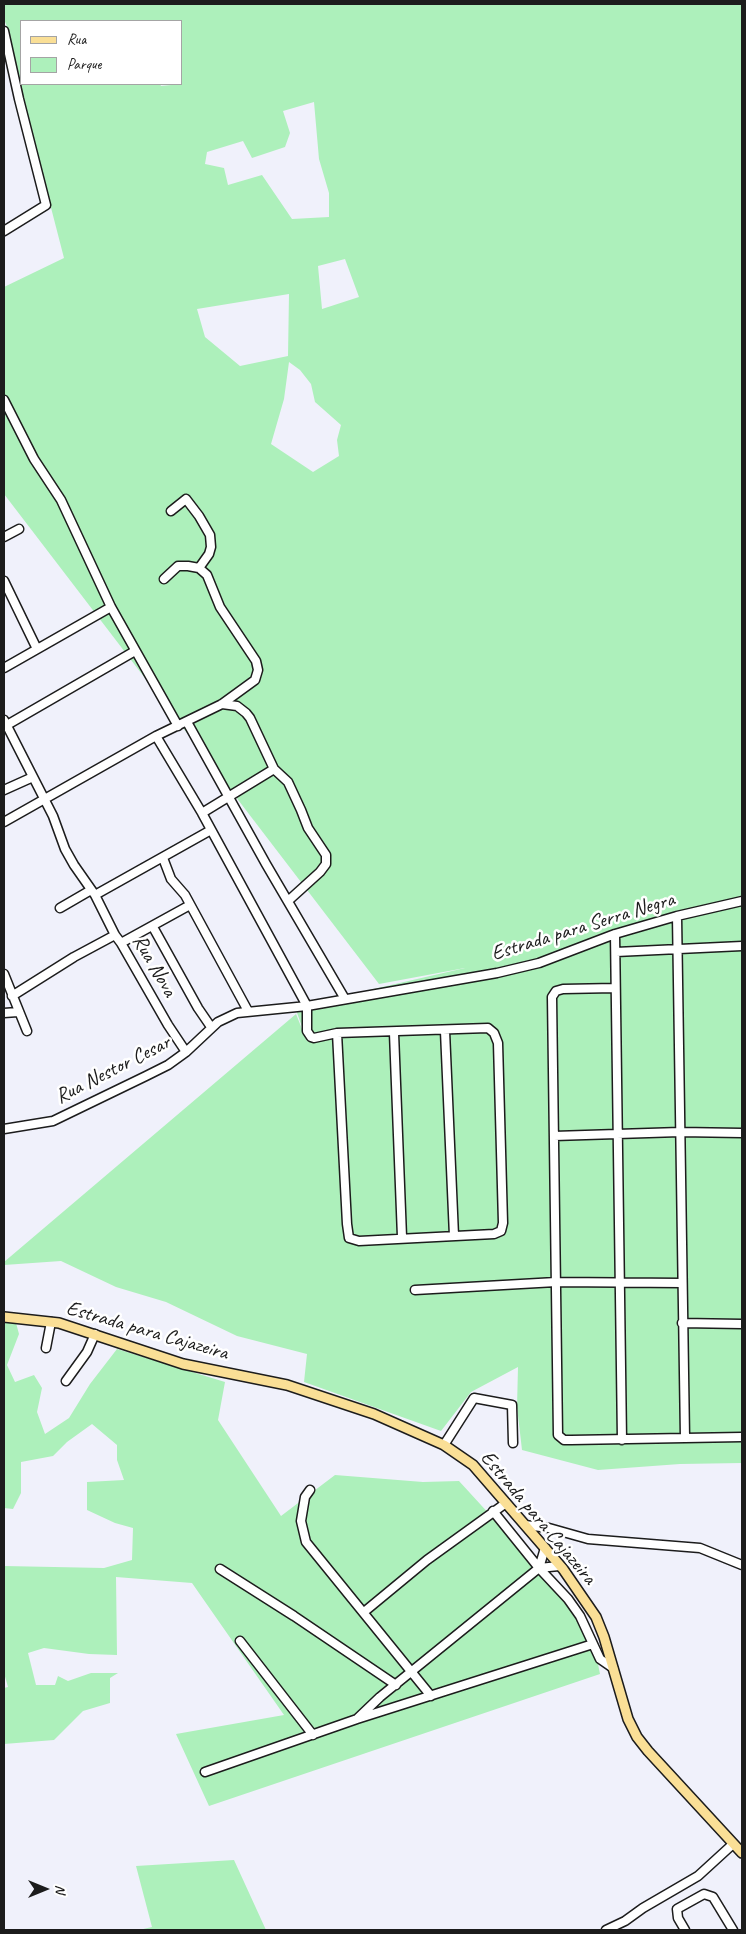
<!DOCTYPE html>
<style>
body{margin:0}
#map{position:relative;width:746px;height:1934px;overflow:hidden;background:#f0f1fb;font-family:Caveat,sans-serif}
canvas{display:block}
.frame{position:absolute;inset:0;border:5px solid #1c1c1c;pointer-events:none}
.legend{position:absolute;left:20px;top:20px;width:162px;height:65px;box-sizing:border-box;background:#fff;border:1px solid #a4a4a4;margin:0;padding:6px 9px;list-style:none;font-size:15px;color:#1c1c1c}
.legend li{display:flex;align-items:center;gap:10px;height:25px}
.legend b{width:25px;border:1px solid #a4a4a4}
.north{position:absolute;left:20px;top:1864px;width:50px;height:50px;-webkit-text-stroke:4px #fff;paint-order:stroke;rotate:90deg;font-size:14px;font-weight:700;line-height:20px;text-align:center;color:#1c1c1c}
.north::after{content:'';display:block;margin:auto;width:18px;height:22px;background:#1c1c1c;clip-path:polygon(50% 0,100% 100%,50% 72%,0 100%)}
</style>
<div id="map">
<canvas width="746" height="1934"></canvas>
<div class="frame"></div>
<ul class="legend">
<li><b style="height:6px;background:#fadf96"></b>Rua</li>
<li><b style="height:14px;background:#adf0bb"></b>Parque</li>
</ul>
<div class="north">N</div>
</div>
<script>
const context = document.querySelector('canvas').getContext('2d');
context.lineJoin = 'round';
function paint(path, color) { context.fillStyle = color; context.fill(path, 'evenodd'); }
const shape = rows => new Path2D(rows.map(r => 'M' + r).join(''));
function stroke(path, color, width, dash) { context.strokeStyle = color; context.lineWidth = width; context.lineCap = dash ? 'butt' : 'round'; context.setLineDash(dash || []); context.stroke(path); }
function label(font, color, halo, rows, align = 'center') {
  context.font = font + ' Caveat,sans-serif'; context.lineWidth = 5; context.setLineDash([]); context.textBaseline = 'middle'; context.strokeStyle = halo; context.fillStyle = color; for (const [text, x, y, turn = 0] of rows) {
    context.save(); context.translate(x, y); context.rotate((+turn || 0) * Math.PI / 180); context.textAlign = isNaN(turn) ? turn : align; if (halo) context.strokeText(text, 0, 0); context.fillText(text, 0, 0); context.restore();
  }
}
paint(shape([
 [4,4,742,4,742,1463,680,1464,598,1470,522,1450,517,1407,518,1367,471,1392,441,1431,304,1382,307,1354,237,1336,166,1302,116,1287,61,1261,4,1265,4,1262,296,1014,308,1044,295,1007,465,968,379,984,4,494,4,287,64,258,25,107,10,35,4,19],
 [21,21,181,21,181,84,161,86,160,84,21,84],
 [314,102,319,159,329,193,329,217,292,219,262,175,228,185,224,168,205,164,207,152,243,141,252,158,285,147,290,133,283,111],
 [345,259,359,297,322,309,318,266],
 [289,294,288,356,240,366,205,337,197,309],
 [289,362,300,370,311,384,315,402,341,425,337,440,339,456,313,472,271,444,284,399],
 [4,1322,16,1323,19,1334,7,1365,15,1382,34,1375,42,1388,37,1412,45,1434,69,1418,90,1384,117,1349,225,1382,218,1420,281,1516,335,1475,423,1482,459,1481,590,1624,600,1674,209,1806,176,1734,284,1715,192,1583,116,1577,117,1655,89,1654,44,1648,28,1653,36,1685,55,1685,58,1676,68,1681,91,1673,118,1673,110,1678,110,1703,83,1711,54,1740,4,1744,4,1688,8,1687,4,1673,4,1566,104,1568,132,1560,133,1528,115,1523,87,1510,87,1482,124,1480,117,1460,117,1445,92,1424,67,1442,53,1456,21,1462,21,1493,13,1509,4,1508],
 [234,1860,266,1930,139,1930,152,1927,136,1866]
]), '#adf0bb');
const minor = shape([
 [4,31,19,99,46,205,4,231],
 [4,400,34,459,61,500,111,607,178,726],
 [171,511,186,499,199,516,210,535,211,547,209,554,199,568],
 [4,537,19,529],
 [4,581,37,649],
 [4,668,111,607],
 [222,704,237,706,246,713,250,718,274,769,288,782,301,810,308,828,326,855,326,864,320,872,288,901],
 [4,720,53,816,65,849,74,865,95,895,115,935,121,943,168,1025,186,1052],
 [187,722,266,864,345,999],
 [7,725,135,651],
 [156,736,202,813,307,1006,307,1031,311,1037,314,1038,337,1033,488,1028,494,1033,498,1043,503,1223,501,1231,494,1234,359,1241,349,1238,347,1224,337,1033],
 [4,790,33,777],
 [202,813,274,769],
 [4,822,156,736,222,704,255,680,258,670,256,661,220,607,207,575,199,568,188,566,178,566,164,579],
 [163,858,171,879,185,895,248,1011],
 [95,895,211,830],
 [60,908,91,890],
 [677,916,685,1438],
 [153,927,198,1008,211,1027],
 [615,934,622,1440],
 [121,943,190,905],
 [616,952,742,946],
 [4,974,27,1031],
 [615,988,563,989,556,991,552,997,558,1435,564,1440,571,1440,742,1437],
 [12,996,74,957,115,935],
 [4,1013,18,1012],
 [445,1031,454,1236],
 [394,1033,402,1237],
 [4,1129,53,1121,146,1076,168,1065,186,1052,218,1022,237,1013,307,1006,497,973,539,963,615,934,677,916,742,901],
 [554,1136,680,1132,742,1133],
 [415,1290,556,1282,682,1283],
 [682,1323,742,1324],
 [46,1348,51,1322],
 [66,1381,87,1352,95,1334],
 [444,1445,474,1398,512,1405,513,1443],
 [310,1490,305,1497,301,1521,306,1542,431,1696],
 [493,1511,539,1568,568,1599,580,1616,600,1659,613,1668],
 [525,1525,549,1528,588,1539,700,1548,742,1565],
 [539,1568,559,1566],
 [220,1569,294,1616,396,1685],
 [364,1612,427,1560,506,1503],
 [240,1641,313,1735],
 [358,1718,380,1697,539,1568,545,1548],
 [205,1772,357,1719,593,1644],
 [606,1930,625,1921,643,1908,698,1876,733,1844],
 [685,1930,678,1918,677,1909,704,1894,713,1897,733,1930]
]);
const major = shape([
 [4,1317,59,1323,183,1364,287,1385,374,1414,444,1445,473,1465,563,1569,596,1617,604,1637,628,1719,637,1737,648,1751,742,1853]
]);
stroke(minor, '#1c1c1c', 11);
stroke(major, '#1c1c1c', 12);
stroke(minor, '#fff', 8);
stroke(major, '#fadf96', 9);
label('21px', '#1c1c1c', '#fff', [
 ["Estrada para Serra Negra",583,927,-17],
 ["Rua Nova",154,966,60],
 ["Rua Nestor Cesar",113,1070,-27],
 ["Estrada para Cajazeira",147,1331,16],
 ["Estrada para Cajazeira",538,1518,50]
]);
</script>
